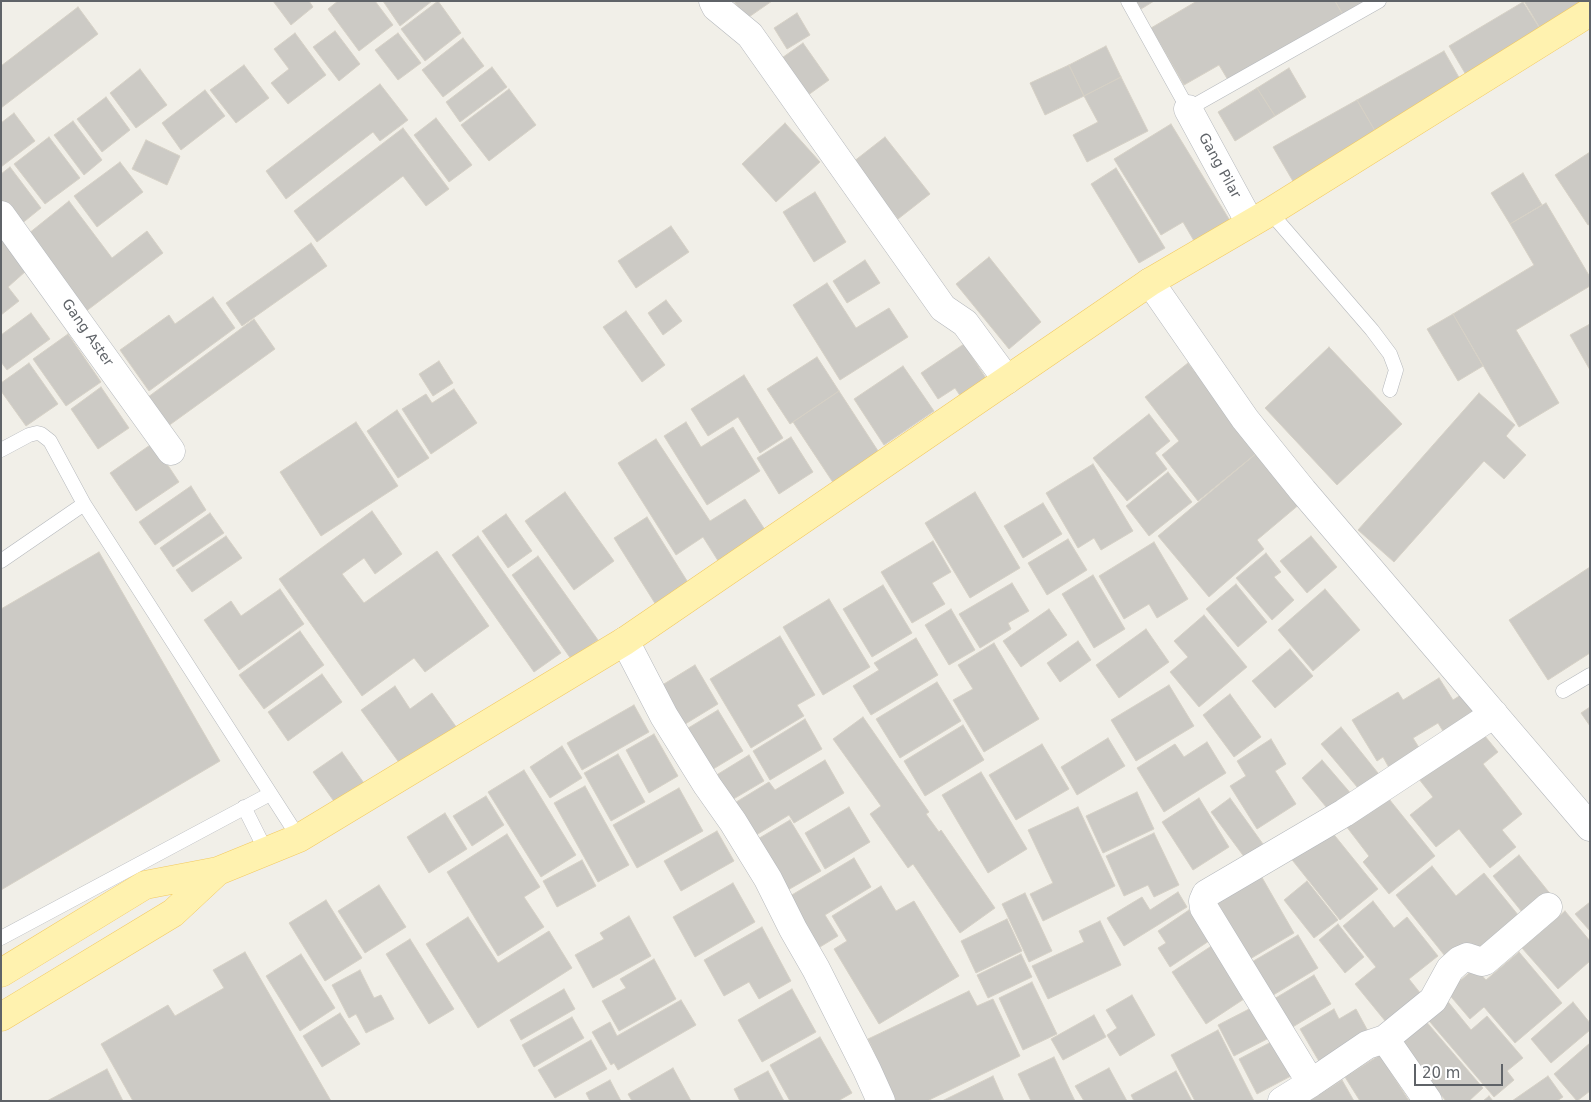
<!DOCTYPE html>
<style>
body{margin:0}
#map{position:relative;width:1591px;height:1102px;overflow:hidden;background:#f1efe8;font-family:"DejaVu Sans",sans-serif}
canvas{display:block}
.frame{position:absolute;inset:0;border:2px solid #5f6368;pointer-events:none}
.scale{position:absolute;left:1414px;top:1064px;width:89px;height:22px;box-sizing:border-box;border:2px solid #5f6368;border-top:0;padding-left:6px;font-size:15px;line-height:18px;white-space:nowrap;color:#5f6368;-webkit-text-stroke:4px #fff;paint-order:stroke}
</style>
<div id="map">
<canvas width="1591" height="1102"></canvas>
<div class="frame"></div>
<div class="scale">20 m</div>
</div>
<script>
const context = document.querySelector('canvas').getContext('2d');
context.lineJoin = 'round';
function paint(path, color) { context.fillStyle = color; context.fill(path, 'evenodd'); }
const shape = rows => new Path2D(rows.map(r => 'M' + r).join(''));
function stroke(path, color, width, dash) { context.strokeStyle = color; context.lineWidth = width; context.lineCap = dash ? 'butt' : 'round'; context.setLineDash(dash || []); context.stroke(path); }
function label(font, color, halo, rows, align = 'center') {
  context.font = font + ' "DejaVu Sans",sans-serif'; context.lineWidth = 4; context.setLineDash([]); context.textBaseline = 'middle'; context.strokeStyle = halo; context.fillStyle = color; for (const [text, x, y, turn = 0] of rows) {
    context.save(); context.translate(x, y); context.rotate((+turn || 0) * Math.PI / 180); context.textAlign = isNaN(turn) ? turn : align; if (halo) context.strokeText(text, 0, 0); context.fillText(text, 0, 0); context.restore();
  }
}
const building = shape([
 [273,1,309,1,313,7,291,25,273,1],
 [338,1,375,1,393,25,359,51,328,9,338,1],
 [383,1,432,1,400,26,383,1],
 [438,1,461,33,425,61,401,29,438,1],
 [734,1,772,1,746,19,734,1],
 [1136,1,1154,1,1141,9,1136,1],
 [1197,1,1335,1,1343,15,1228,80,1219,65,1184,85,1151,28,1197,1],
 [1335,1,1367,1,1343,15,1335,1],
 [1524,1,1590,1,1544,35,1524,1],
 [1523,2,1544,35,1469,80,1449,46,1523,2],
 [78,7,98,34,1,108,1,66,78,7],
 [797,13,810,35,787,49,774,28,797,13],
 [335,31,360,64,339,81,313,47,335,31],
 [295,33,326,75,288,104,271,83,289,69,274,49,295,33],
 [398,33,421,63,398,80,375,50,398,33],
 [463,38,484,66,443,97,422,70,463,38],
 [803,43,829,80,804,98,779,60,803,43],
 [1106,46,1121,77,1084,96,1069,65,1106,46],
 [1444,51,1465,88,1378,136,1357,100,1444,51],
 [244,65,269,98,236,123,210,90,244,65],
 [1069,65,1084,96,1045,115,1030,83,1069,65],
 [492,67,507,87,460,122,446,102,492,67],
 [1289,68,1306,97,1275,116,1257,88,1289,68],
 [140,69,167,105,136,128,110,93,140,69],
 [1121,77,1148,131,1087,162,1073,135,1098,122,1084,96,1121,77],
 [380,84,408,120,380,141,373,132,286,199,266,171,380,84],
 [1257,88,1275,116,1235,141,1218,112,1257,88],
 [509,89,536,125,489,161,461,125,509,89],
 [205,90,225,116,181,150,162,123,205,90],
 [106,97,130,130,102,152,77,119,106,97],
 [1357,100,1378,136,1294,183,1273,147,1357,100],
 [14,113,35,141,1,167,1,123,14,113],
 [436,118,472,165,449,182,414,135,436,118],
 [73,121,102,160,84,175,54,135,73,121],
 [785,123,820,162,776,202,742,164,785,123],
 [1171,124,1232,224,1197,246,1183,222,1161,235,1114,159,1171,124],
 [403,128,449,189,426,206,403,176,317,242,294,211,403,128],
 [49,137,80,178,45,204,14,164,49,137],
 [885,137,930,194,898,219,853,162,885,137],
 [146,140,180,156,167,185,132,169,146,140],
 [1590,152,1590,224,1588,225,1555,175,1590,152],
 [120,162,143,192,97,227,74,196,120,162],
 [10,167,41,208,15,229,1,210,1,174,10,167],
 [1116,168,1165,248,1139,263,1091,184,1116,168],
 [1523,173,1542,205,1510,224,1491,193,1523,173],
 [815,192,846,242,814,262,783,212,815,192],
 [69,201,112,258,147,231,163,253,81,315,23,238,69,201],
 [1546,203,1590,277,1590,286,1516,330,1559,403,1519,427,1453,314,1534,265,1510,224,1546,203],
 [671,226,689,252,636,288,618,261,671,226],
 [1,239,26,271,8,287,19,301,1,315,1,239],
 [311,243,327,266,242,326,226,303,311,243],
 [989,257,1041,322,1009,349,956,284,989,257],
 [865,260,880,283,847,303,833,281,865,260],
 [827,283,856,328,889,308,908,337,840,380,793,305,827,283],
 [213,297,235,328,149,391,120,350,169,315,175,324,213,297],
 [666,300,682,321,663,335,648,313,666,300],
 [626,311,665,365,642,382,603,327,626,311],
 [31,313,50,339,7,370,1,362,1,335,31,313],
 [1453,314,1483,366,1458,381,1427,329,1453,314],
 [254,319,275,349,164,429,144,400,254,319],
 [1590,324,1590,370,1570,335,1590,324],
 [68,334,101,382,66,406,33,359,68,334],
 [964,344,989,383,963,400,955,388,938,399,921,373,964,344],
 [1329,347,1402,424,1337,485,1265,408,1329,347],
 [817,357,839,391,790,424,767,389,817,357],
 [439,361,453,383,433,396,419,374,439,361],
 [29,363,58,404,26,426,1,391,1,383,29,363],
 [1188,363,1258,452,1198,501,1162,455,1179,441,1145,397,1188,363],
 [903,366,934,411,884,445,854,399,903,366],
 [744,375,783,438,760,453,738,417,708,436,691,409,744,375],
 [101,387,129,428,98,449,71,409,101,387],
 [454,389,477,423,431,454,402,409,426,394,432,403,454,389],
 [839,391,882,457,836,487,793,422,839,391],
 [1479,393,1515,425,1506,436,1526,455,1504,479,1484,461,1394,562,1358,530,1479,393],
 [397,410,429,458,398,478,367,431,397,410],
 [1149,414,1170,441,1155,453,1167,469,1127,501,1093,458,1149,414],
 [356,422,398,486,321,536,280,472,356,422],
 [686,422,701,447,733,427,760,471,707,505,664,436,686,422],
 [791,437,813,472,779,494,757,458,791,437],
 [656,439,710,521,745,499,769,536,722,567,703,537,676,555,618,463,656,439],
 [153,443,179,482,136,511,110,473,153,443],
 [1258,452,1301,503,1257,540,1264,549,1209,597,1158,536,1258,452],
 [1093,464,1133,531,1101,550,1094,538,1078,548,1046,493,1093,464],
 [1168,472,1192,502,1149,536,1126,506,1168,472],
 [191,486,206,510,155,545,139,522,191,486],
 [565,492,614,561,574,590,525,521,565,492],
 [975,492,1020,568,970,598,925,523,975,492],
 [1043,503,1062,534,1023,558,1004,526,1043,503],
 [372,511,402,554,375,574,364,558,342,574,364,603,437,551,489,626,425,672,414,658,362,696,279,579,372,511],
 [210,513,224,533,173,567,160,548,210,513],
 [506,514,532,551,508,568,482,531,506,514],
 [647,517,694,592,661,613,614,538,647,517],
 [226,536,242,558,192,592,176,570,226,536],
 [478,536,561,653,534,672,452,555,478,536],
 [1311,536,1337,567,1307,593,1280,561,1311,536],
 [1068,539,1087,570,1047,595,1028,563,1068,539],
 [933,541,951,572,932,583,945,604,912,623,881,572,933,541],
 [1154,542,1188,599,1157,618,1149,604,1124,619,1099,576,1154,542],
 [99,552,220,761,1,890,1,609,99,552],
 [1266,553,1281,572,1274,577,1294,600,1272,620,1236,578,1266,553],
 [538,556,598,640,571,659,512,575,538,556],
 [1590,567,1590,653,1548,680,1509,620,1590,567],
 [1093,575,1125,629,1094,648,1062,594,1093,575],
 [1012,583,1029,611,1008,623,1011,629,980,648,959,614,1012,583],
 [1236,584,1267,622,1238,647,1206,609,1236,584],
 [883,585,912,633,872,657,843,609,883,585],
 [280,589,304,624,239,670,204,620,231,601,241,616,280,589],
 [1325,589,1360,630,1313,671,1278,630,1325,589],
 [829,599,870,667,823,695,783,627,829,599],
 [951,609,975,650,949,665,925,625,951,609],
 [1049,609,1067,635,1021,667,1003,641,1049,609],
 [1204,615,1247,667,1199,707,1170,672,1188,657,1174,641,1204,615],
 [1146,629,1169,662,1119,698,1096,665,1146,629],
 [300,631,324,665,264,709,239,675,300,631],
 [780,636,815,695,797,705,804,716,751,748,710,679,780,636],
 [916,638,938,675,871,715,853,686,879,670,874,663,916,638],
 [1078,641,1091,660,1060,682,1047,663,1078,641],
 [994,643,1039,719,984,752,953,700,973,689,958,665,994,643],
 [1290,649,1313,676,1275,708,1252,681,1290,649],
 [695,665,718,704,682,726,659,687,695,665],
 [322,674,342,702,288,741,268,712,322,674],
 [1439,678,1453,700,1464,693,1478,716,1446,736,1438,723,1413,738,1423,754,1392,773,1383,757,1377,761,1352,720,1398,692,1403,700,1439,678],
 [937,682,961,721,900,758,876,719,937,682],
 [1169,685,1194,726,1136,761,1111,720,1169,685],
 [395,686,410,709,432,693,457,728,403,768,361,710,395,686],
 [1230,694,1261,737,1234,757,1203,715,1230,694],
 [634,705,649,732,582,770,567,743,634,705],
 [1590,707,1590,726,1581,713,1590,707],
 [718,710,743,751,705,774,680,733,718,710],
 [863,717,929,812,926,814,939,832,941,830,995,908,960,933,913,864,908,868,870,814,881,806,833,739,863,717],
 [805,719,822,749,770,780,753,751,805,719],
 [963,725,984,760,925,796,904,761,963,725],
 [1341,727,1382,778,1363,794,1321,744,1341,727],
 [1480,730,1498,752,1483,764,1522,814,1502,830,1516,847,1490,868,1459,829,1436,847,1410,815,1433,797,1415,774,1480,730],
 [654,734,678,776,649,793,626,750,654,734],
 [1108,738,1125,766,1077,795,1061,767,1108,738],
 [1271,739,1286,764,1275,771,1296,804,1257,829,1230,786,1246,776,1237,761,1271,739],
 [1207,742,1226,773,1164,812,1137,768,1175,744,1184,757,1207,742],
 [1042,744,1069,789,1016,820,989,775,1042,744],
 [562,746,582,778,550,798,530,767,562,746],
 [342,752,366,786,338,807,313,772,342,752],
 [618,754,645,802,611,821,584,773,618,754],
 [749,755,764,781,725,804,710,779,749,755],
 [825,760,844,793,794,823,789,815,748,840,728,807,769,782,775,790,825,760],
 [1322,760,1353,796,1332,814,1302,778,1322,760],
 [524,770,576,855,541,877,488,792,524,770],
 [981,772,1027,849,988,873,942,795,981,772],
 [585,786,629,865,598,882,554,803,585,786],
 [679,788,703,831,637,868,613,825,679,788],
 [1137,792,1154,829,1103,853,1086,816,1137,792],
 [1385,794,1435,856,1389,894,1363,862,1369,856,1346,826,1385,794],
 [486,796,504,825,472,846,453,816,486,796],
 [1199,798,1229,847,1193,870,1162,822,1199,798],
 [1230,798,1263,844,1245,858,1211,812,1230,798],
 [849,807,870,842,825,869,805,833,849,807],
 [1078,807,1115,886,1043,921,1030,894,1053,883,1028,830,1078,807],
 [445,813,467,849,429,873,407,837,445,813],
 [790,820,821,871,781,894,751,843,790,820],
 [1327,826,1378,889,1340,920,1289,856,1327,826],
 [717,831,734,861,681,891,664,861,717,831],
 [1154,833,1179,885,1154,897,1148,885,1124,896,1106,856,1154,833],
 [507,834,540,887,524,897,544,927,498,956,447,872,507,834],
 [1519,855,1552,896,1526,917,1493,876,1519,855],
 [854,858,871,887,825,915,838,936,815,950,785,899,854,858],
 [582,860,596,886,557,907,543,881,582,860],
 [1432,866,1456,896,1484,873,1523,921,1481,955,1471,943,1449,961,1396,895,1432,866],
 [1260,874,1294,933,1250,959,1216,900,1260,874],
 [1307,881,1338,920,1314,938,1284,900,1307,881],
 [733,883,755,922,695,957,673,917,733,883],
 [379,885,406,927,365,953,338,911,379,885],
 [881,886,896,911,914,901,959,976,879,1024,834,949,847,941,832,916,881,886],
 [1178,892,1187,907,1124,946,1107,918,1142,897,1150,910,1178,892],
 [1025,893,1052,951,1029,962,1002,904,1025,893],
 [326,900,362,958,325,981,289,923,326,900],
 [1373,901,1394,928,1407,917,1438,956,1409,979,1421,994,1386,1022,1355,984,1376,967,1343,926,1373,901],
 [1590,902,1590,931,1575,914,1590,902],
 [1189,910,1209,941,1170,967,1158,948,1166,943,1158,931,1189,910],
 [1565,911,1590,941,1590,961,1558,989,1522,948,1565,911],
 [629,916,651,956,593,988,575,955,604,939,600,933,629,916],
 [468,917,498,963,549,931,572,968,478,1028,426,944,468,917],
 [1007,919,1022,951,976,973,961,941,1007,919],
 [1100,921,1121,965,1048,999,1032,966,1084,942,1079,931,1100,921],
 [1338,924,1364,957,1345,973,1319,940,1338,924],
 [762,927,791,981,759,999,749,982,724,996,704,960,762,927],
 [1298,935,1318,968,1270,997,1250,963,1298,935],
 [410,939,454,1009,429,1024,386,954,410,939],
 [1213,945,1247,997,1206,1024,1172,972,1213,945],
 [245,952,331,1101,133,1101,101,1044,168,1005,175,1016,224,988,213,970,245,952],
 [1519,952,1562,1003,1515,1043,1484,1007,1470,1019,1447,992,1475,968,1486,980,1519,952],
 [301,954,335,1008,300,1031,266,976,301,954],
 [1021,954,1032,977,988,998,977,975,1021,954],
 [654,959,676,999,619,1031,602,1001,626,988,620,979,654,959],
 [360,970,374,998,381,995,394,1019,366,1033,356,1014,349,1018,332,985,360,970],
 [1314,975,1331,1004,1291,1028,1274,999,1314,975],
 [1032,982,1057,1034,1023,1050,999,998,1032,982],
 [564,989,575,1009,521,1040,510,1020,564,989],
 [792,989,816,1032,762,1062,738,1020,792,989],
 [969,991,977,1006,993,999,1020,1056,927,1101,896,1101,868,1039,969,991],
 [1132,995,1155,1035,1120,1056,1107,1035,1117,1028,1106,1010,1132,995],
 [1445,998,1471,1030,1487,1016,1523,1058,1507,1071,1514,1080,1494,1097,1424,1015,1445,998],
 [681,1000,696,1025,618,1070,614,1063,611,1065,592,1032,610,1022,617,1036,681,1000],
 [1573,1002,1590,1023,1590,1030,1551,1063,1531,1039,1573,1002],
 [1253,1007,1269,1038,1234,1056,1218,1025,1253,1007],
 [1334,1009,1339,1019,1356,1009,1369,1033,1320,1063,1300,1029,1334,1009],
 [340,1013,360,1044,322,1067,303,1036,340,1013],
 [1094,1015,1106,1037,1063,1060,1051,1039,1094,1015],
 [572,1017,584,1038,534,1067,522,1045,572,1017],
 [1424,1019,1483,1088,1469,1101,1446,1101,1397,1043,1424,1019],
 [1218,1030,1254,1101,1195,1101,1171,1055,1218,1030],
 [820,1037,852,1093,838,1101,790,1101,770,1065,820,1037],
 [591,1040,607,1069,555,1098,538,1070,591,1040],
 [1273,1041,1291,1076,1257,1094,1239,1059,1273,1041],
 [1590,1043,1590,1091,1577,1101,1554,1074,1590,1043],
 [1380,1055,1409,1101,1360,1101,1345,1077,1380,1055],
 [1054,1057,1075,1101,1031,1101,1018,1074,1054,1057],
 [673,1068,691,1101,632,1101,628,1094,673,1068],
 [1109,1068,1127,1101,1084,1101,1075,1086,1109,1068],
 [107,1069,123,1101,47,1101,107,1069],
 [768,1071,784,1101,740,1101,734,1089,768,1071],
 [1176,1071,1192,1101,1134,1101,1131,1095,1176,1071],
 [993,1076,1004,1101,942,1101,993,1076],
 [1548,1076,1563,1097,1557,1101,1512,1101,1548,1076],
 [610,1080,621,1101,590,1101,586,1093,610,1080],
 [1342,1080,1354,1101,1309,1101,1342,1080],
 [1489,1096,1493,1101,1483,1101,1489,1096]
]);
paint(building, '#cccac5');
stroke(building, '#d6d1c6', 1);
const lane = shape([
 [1128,1,1188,109,1379,1],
 [1270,212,1372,330,1390,354,1396,370,1390,390],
 [1,450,29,435,37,433,41,434,50,441,84,504],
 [1,561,84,504,299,838],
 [1563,691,1590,675],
 [244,807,266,851],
 [1,938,270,794]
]);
const street = shape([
 [713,1,716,7,750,35,943,308,965,323,1007,380],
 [1188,109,1250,223],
 [1,215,171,451],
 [1150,282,1245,419,1303,491,1590,827],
 [625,641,664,716,707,785,733,822,768,879,793,929,816,969,867,1070,881,1101],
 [1385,1039,1433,1000,1450,969,1460,960,1467,957,1482,962,1485,961,1548,907],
 [1311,1083,1204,908,1203,901,1206,894,1344,813,1494,714],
 [1282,1101,1311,1083,1367,1045,1385,1039,1428,1101]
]);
const primary = shape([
 [1,973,145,885,218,871,299,838,625,641,1150,282,1270,212,1590,12],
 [1,1017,173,913,218,871]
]);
stroke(lane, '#b5b8bc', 15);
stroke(street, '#b5b8bc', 29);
stroke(primary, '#f2c960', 29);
stroke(lane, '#fff', 14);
stroke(street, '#fff', 28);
stroke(primary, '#fff2af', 28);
label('14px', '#5f6368', '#fff', [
 ["Gang Pilar",1219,166,61],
 ["Gang Aster",87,333,55]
]);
</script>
